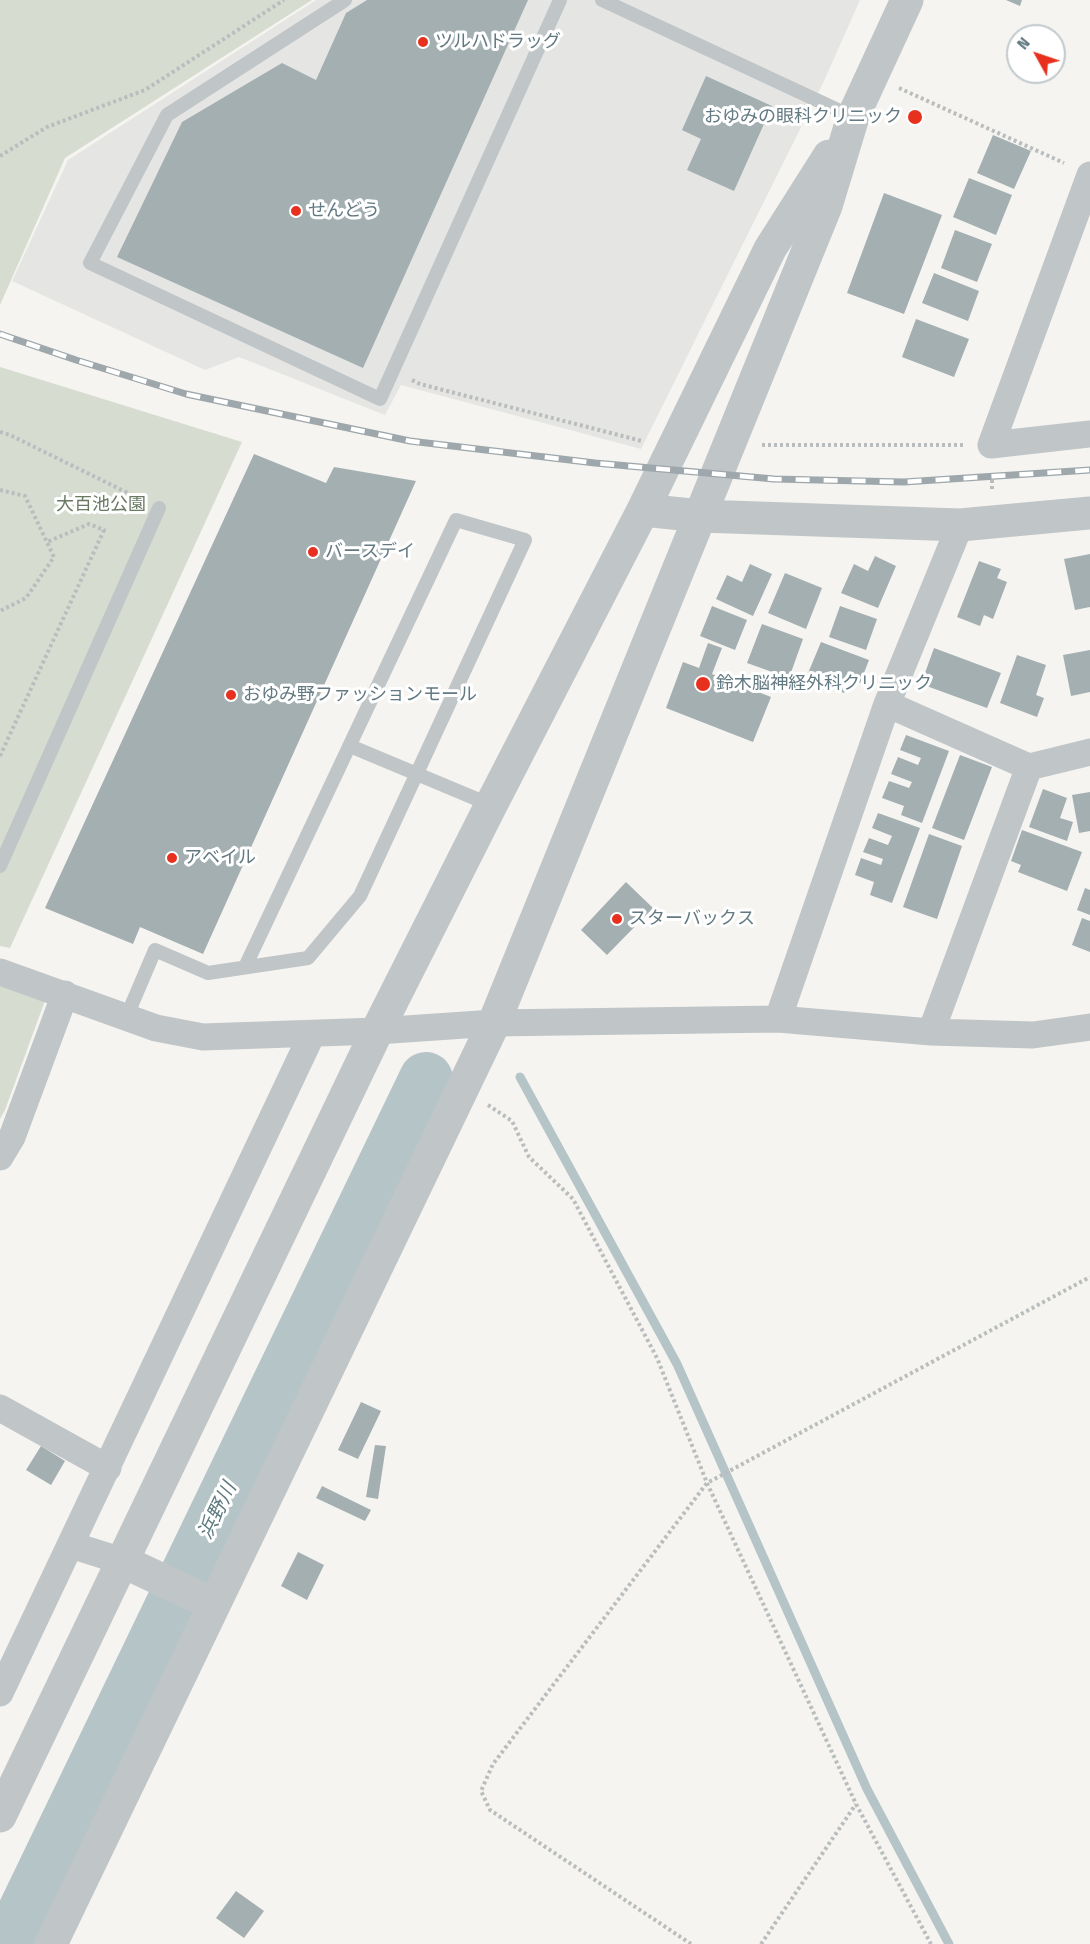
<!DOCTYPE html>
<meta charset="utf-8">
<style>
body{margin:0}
#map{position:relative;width:1090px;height:1944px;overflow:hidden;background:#f5f4f0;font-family:"Fira Sans Condensed",sans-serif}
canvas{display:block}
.north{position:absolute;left:1006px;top:24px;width:60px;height:60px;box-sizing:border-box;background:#fff;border:2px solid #c1c9cd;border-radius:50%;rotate:310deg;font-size:16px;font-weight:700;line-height:24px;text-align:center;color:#637982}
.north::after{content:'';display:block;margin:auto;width:21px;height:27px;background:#e7311e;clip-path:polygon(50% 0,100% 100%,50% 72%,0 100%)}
</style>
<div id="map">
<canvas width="1090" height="1944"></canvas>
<div class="north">N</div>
</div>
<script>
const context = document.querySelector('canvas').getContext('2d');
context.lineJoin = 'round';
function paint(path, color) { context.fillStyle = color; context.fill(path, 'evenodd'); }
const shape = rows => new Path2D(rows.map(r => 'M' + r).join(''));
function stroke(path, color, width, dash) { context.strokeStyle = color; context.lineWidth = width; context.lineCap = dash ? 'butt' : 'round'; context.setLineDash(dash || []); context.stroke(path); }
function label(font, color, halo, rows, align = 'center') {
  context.font = font + ' "Fira Sans Condensed","Noto Sans JP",sans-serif'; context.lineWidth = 6; context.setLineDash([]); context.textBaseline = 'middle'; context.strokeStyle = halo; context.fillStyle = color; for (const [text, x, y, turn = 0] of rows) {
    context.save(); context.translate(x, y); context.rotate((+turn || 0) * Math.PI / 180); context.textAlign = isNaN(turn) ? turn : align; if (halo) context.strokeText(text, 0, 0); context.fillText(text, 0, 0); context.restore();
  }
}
paint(shape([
 [316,0,860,0,824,81,641,449,401,385,385,415,239,357,205,370,12,281,68,160]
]), '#e5e6e4');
paint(shape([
 [0,0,312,0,65,158,0,305],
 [0,367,242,442,10,948,0,946],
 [0,980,46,998,5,1110,0,1119]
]), '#d7dcd1');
stroke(shape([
 [520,1077,677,1364,867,1789,949,1944]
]), '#b5c4c6', 9);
stroke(shape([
 [9,1944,426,1079]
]), '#b5c4c6', 54);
paint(shape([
 [367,0,528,0,363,368,117,257,182,122,282,63,316,80,346,13],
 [1006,0,1022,0,1020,6],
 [706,76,772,106,734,191,687,170,701,139,682,130],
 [993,135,1031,151,1014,189,977,173],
 [969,178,1012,195,996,235,953,217],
 [884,193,942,215,904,314,847,293],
 [955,230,992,244,977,282,941,268],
 [934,273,979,291,968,321,922,303],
 [916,319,969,339,954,377,902,357],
 [254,454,326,483,334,467,416,481,203,954,140,927,133,944,45,908],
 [1090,554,1090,607,1075,610,1064,559],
 [875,556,896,566,878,608,841,593,854,564,868,571],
 [979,561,1001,569,997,578,1007,582,993,619,984,615,980,626,957,617],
 [750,564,772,574,753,616,716,599,727,575,742,582],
 [785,573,822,588,806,629,768,613],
 [712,606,747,620,735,650,700,636],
 [840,606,877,619,866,650,829,637],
 [762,624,803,639,789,678,747,663],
 [821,642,869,660,860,683,850,679,844,693,806,678],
 [708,643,722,648,712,674,771,697,753,742,666,708,683,662,699,668],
 [934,648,1001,673,987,708,921,684],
 [1090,650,1090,692,1071,696,1063,655],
 [1017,655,1046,665,1036,695,1044,698,1037,717,1000,703],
 [906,735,949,751,922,823,901,815,904,806,882,798,889,781,909,788,912,782,891,774,898,757,918,765,921,758,900,750],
 [960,755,992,767,964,840,932,828],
 [1043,789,1067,798,1060,818,1073,822,1067,841,1029,827],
 [1090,792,1090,831,1079,833,1072,795],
 [878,813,920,828,892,903,870,895,874,882,855,875,861,858,881,865,883,859,863,852,869,838,888,845,892,836,872,828],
 [1022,830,1082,852,1067,891,1018,872,1021,865,1011,861],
 [929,834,962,846,937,919,903,907],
 [626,882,653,908,607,955,581,930],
 [1085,888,1090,890,1090,915,1077,910],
 [1082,918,1090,921,1090,952,1072,945],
 [361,1402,381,1411,358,1459,338,1450],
 [375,1445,386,1446,378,1499,366,1497],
 [41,1446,65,1461,51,1485,26,1470],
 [322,1486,371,1510,365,1521,316,1498],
 [298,1552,324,1565,307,1600,281,1586],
 [236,1891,264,1911,244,1938,216,1918]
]), '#a4afb2');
stroke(shape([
 [899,88,1064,163],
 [0,156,47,127,145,90,284,0],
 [412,380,420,384,642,441],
 [0,432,10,435,140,499],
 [762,445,964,445],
 [992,474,992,490],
 [0,490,25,496,54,557,26,598,0,611],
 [0,756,104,530,89,524,47,542],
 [488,1105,512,1121,529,1157,573,1199,657,1358,707,1483,856,1804,931,1944],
 [691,1944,490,1810,481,1791,493,1764,707,1483,1090,1277],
 [761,1944,856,1804]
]), '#babdbe', 4, [3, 3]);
stroke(shape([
 [345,0,167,115,90,263,380,399,560,0],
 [602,0,853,117],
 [350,746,491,805],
 [0,866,159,508],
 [126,1018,155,950,208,973,308,958,360,896,525,540,456,520,245,967]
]), '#c0c5c7', 14);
stroke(shape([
 [1090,175,991,445,1090,434],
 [887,704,1029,767,1090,752],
 [0,972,156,1028,203,1037,377,1031,494,1023,778,1019,931,1032,1033,1035,1090,1027],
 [778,1019,887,704,960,525],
 [931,1032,1029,767],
 [0,1157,12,1137,65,994],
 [0,1408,108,1468],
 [71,1545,122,1561],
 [0,1693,312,1034]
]), '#c0c5c7', 27);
stroke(shape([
 [643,510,701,516,960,525,1090,513],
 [122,1561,213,1604],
 [0,1816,377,1031,491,805,643,510,770,249,829,156],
 [51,1944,494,1023,826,206,853,117,907,0]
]), '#c0c5c7', 33);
const rail = shape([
 [0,334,76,360,186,394,410,441,595,463,774,479,904,482,1090,470]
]);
stroke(rail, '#9ea7ab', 7);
stroke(rail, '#fff', 4.5, [14]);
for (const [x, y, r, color] of [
 [423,42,6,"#e7311e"],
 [915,117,8,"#e7311e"],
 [296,211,6,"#e7311e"],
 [313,552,6,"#e7311e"],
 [703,684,8,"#e7311e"],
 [231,695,6,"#e7311e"],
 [172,858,6,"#e7311e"],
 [617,919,6,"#e7311e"]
]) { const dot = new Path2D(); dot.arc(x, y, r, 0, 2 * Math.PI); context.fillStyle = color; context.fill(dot); stroke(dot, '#fff', 2); }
label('18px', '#637982', '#fff', [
 ["ツルハドラッグ",435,42],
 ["おゆみの眼科クリニック",902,117,"right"],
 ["せんどう",308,211],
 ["バースデイ",325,552],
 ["鈴木脳神経外科クリニック",716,684],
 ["おゆみ野ファッションモール",243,695],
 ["アベイル",184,858],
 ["スターバックス",629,919]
], 'left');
label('18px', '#6a7962', '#fff', [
 ["大百池公園",101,505]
]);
label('italic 20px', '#5f7b7f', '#fff', [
 ["浜野川",218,1511,-64]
]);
</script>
